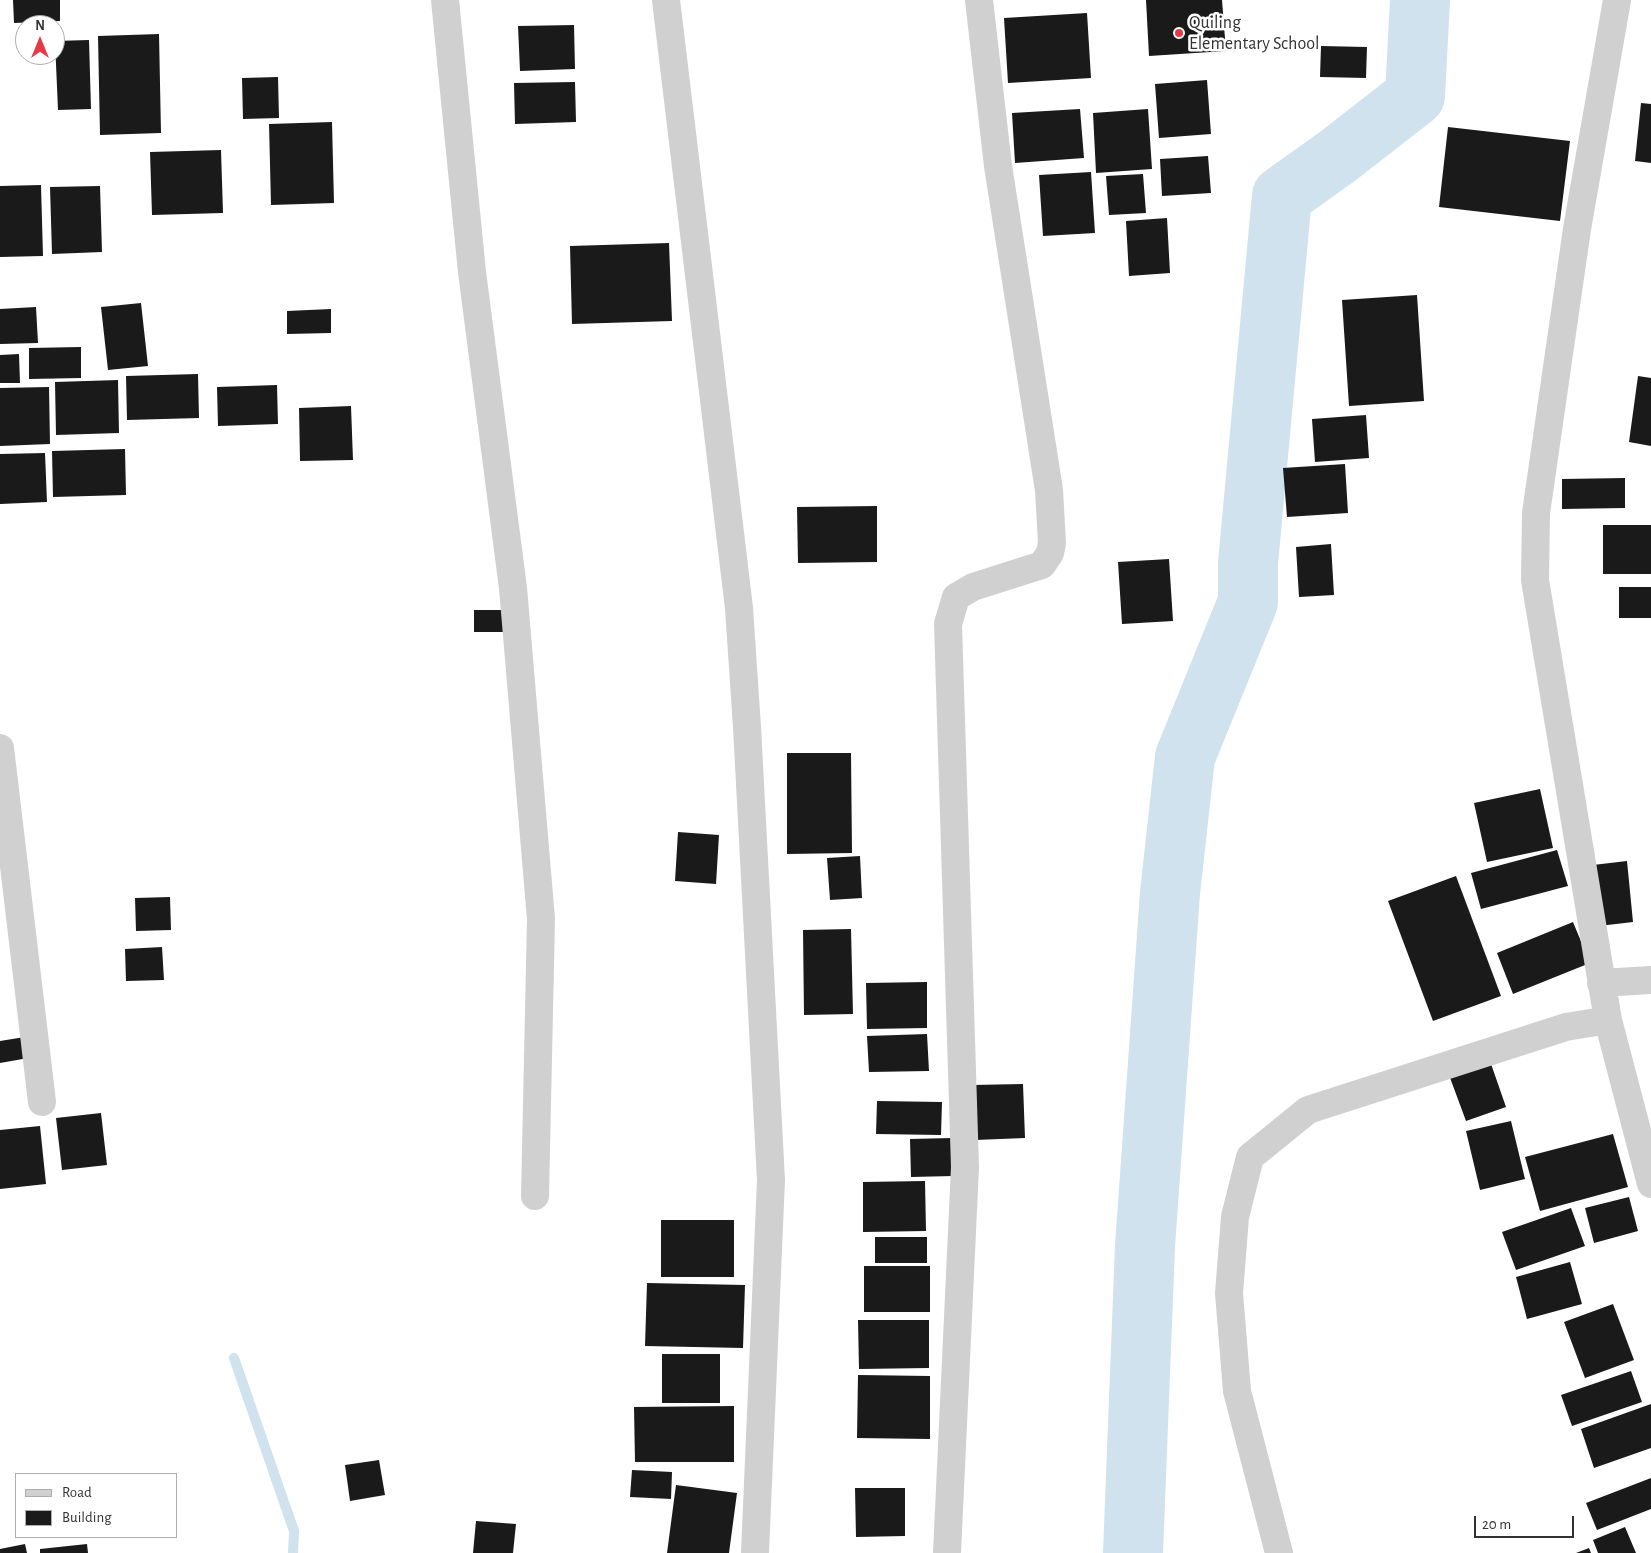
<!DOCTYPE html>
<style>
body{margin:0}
#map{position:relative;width:1651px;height:1553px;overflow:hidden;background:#fff;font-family:"Alegreya Sans",sans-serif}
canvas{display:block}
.legend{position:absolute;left:15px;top:1473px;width:162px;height:65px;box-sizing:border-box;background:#fff;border:1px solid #adadad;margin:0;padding:6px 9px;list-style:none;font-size:15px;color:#333}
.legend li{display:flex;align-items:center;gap:10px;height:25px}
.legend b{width:25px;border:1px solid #adadad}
.north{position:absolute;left:15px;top:15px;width:50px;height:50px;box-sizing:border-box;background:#fff;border:1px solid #adadad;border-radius:50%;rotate:0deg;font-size:14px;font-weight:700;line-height:20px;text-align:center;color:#333}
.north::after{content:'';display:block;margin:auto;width:18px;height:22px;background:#e63946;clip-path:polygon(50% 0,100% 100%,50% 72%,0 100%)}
.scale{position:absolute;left:1474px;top:1516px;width:100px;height:22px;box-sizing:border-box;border:2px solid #333;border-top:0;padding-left:6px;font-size:15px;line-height:18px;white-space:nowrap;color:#333;-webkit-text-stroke:4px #fff;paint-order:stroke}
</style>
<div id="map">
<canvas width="1651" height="1553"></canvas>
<ul class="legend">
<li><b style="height:6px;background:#d0d0d0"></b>Road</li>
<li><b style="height:14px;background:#1a1a1a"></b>Building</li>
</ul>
<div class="north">N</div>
<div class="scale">20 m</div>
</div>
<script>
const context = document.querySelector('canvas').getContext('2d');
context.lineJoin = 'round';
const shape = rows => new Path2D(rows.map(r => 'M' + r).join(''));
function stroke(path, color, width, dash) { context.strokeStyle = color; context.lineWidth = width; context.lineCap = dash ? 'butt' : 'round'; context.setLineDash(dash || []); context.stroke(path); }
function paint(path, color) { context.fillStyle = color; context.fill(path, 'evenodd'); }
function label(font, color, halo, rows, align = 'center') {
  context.font = font + ' "Alegreya Sans",sans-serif'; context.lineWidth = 5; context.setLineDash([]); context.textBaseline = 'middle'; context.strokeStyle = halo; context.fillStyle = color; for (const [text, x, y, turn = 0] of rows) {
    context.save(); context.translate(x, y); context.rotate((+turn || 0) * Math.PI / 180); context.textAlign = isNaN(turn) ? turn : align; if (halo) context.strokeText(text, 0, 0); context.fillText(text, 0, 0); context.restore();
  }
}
stroke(shape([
 [234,1358,294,1531,293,1553]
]), '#cfe2ee', 10);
stroke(shape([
 [1133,1553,1145,1246,1170,893,1185,757,1248,602,1248,563,1282,196,1338,156,1415,96,1420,0]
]), '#cfe2ee', 60);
paint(shape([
 [13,0,60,0,60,21,14,23],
 [1146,0,1222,0,1226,51,1149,56],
 [1087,13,1091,78,1008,83,1004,18],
 [574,25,575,69,520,71,518,26],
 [159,34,161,133,100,135,98,36],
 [89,40,91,109,58,110,55,41],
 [1321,46,1367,47,1366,78,1320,77],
 [278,77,279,118,243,119,242,78],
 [1207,80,1211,134,1159,138,1155,84],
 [575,82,576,122,515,124,514,83],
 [1641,103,1651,104,1651,163,1635,161],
 [1080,109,1084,158,1015,163,1012,113],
 [1148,109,1152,169,1096,173,1093,113],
 [332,122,334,203,271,205,269,124],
 [1448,127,1570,141,1560,221,1439,207],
 [221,150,223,213,152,215,150,152],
 [1208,156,1211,193,1162,196,1160,159],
 [1091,172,1095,233,1043,236,1039,175],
 [1143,174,1146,213,1109,215,1106,176],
 [41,185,43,256,0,257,0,186],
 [100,186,102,252,52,254,50,187],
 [1167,218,1170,273,1129,276,1126,221],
 [669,243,672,321,572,324,570,246],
 [1417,295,1424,401,1349,406,1342,300],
 [141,303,148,366,108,370,101,307],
 [36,307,38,343,0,344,0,309],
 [331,309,331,333,287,334,287,311],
 [81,347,81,378,29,379,29,348],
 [19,354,20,383,0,383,0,355],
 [198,374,199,418,127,420,126,376],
 [1638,376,1651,378,1651,446,1629,442],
 [118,380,119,433,56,435,55,382],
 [277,385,278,424,218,426,217,387],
 [49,387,50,444,0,446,0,388],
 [351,406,353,460,300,461,299,408],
 [1366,415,1369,458,1315,462,1312,419],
 [125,449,126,495,53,497,52,451],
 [45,453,47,502,0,504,0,454],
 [1345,464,1348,513,1287,517,1283,468],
 [1625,478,1625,508,1562,509,1562,479],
 [877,506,877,562,798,563,797,507],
 [1603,525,1651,525,1651,574,1603,574],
 [1331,544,1334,595,1299,597,1296,547],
 [1169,559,1173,621,1122,624,1118,562],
 [1619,587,1651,587,1651,618,1619,618],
 [474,610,507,610,507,632,474,632],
 [787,753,851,753,852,853,787,854],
 [1540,789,1553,848,1487,862,1474,803],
 [678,832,719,835,716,884,675,881],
 [1557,850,1568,886,1481,909,1471,873],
 [860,856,862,898,830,900,827,858],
 [1627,861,1633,922,1599,926,1593,865],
 [1456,876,1501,996,1433,1021,1388,901],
 [170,897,171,930,136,931,135,898],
 [1573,922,1590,963,1513,994,1497,953],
 [851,929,853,1014,804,1015,803,930],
 [162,947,164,980,126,981,125,949],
 [927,982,927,1028,867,1029,866,983],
 [927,1034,929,1071,869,1072,867,1036],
 [31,1036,34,1057,0,1063,0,1041],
 [1490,1061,1506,1107,1466,1121,1449,1075],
 [1023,1084,1025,1138,975,1140,972,1085],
 [877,1101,942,1102,941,1135,876,1134],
 [101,1113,107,1165,62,1170,56,1118],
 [1511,1121,1525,1179,1480,1190,1466,1131],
 [40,1126,46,1184,0,1189,0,1130],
 [1613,1134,1628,1187,1540,1211,1525,1157],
 [952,1138,953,1176,911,1177,910,1139],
 [925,1181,926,1231,863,1232,863,1182],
 [1629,1197,1638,1231,1594,1243,1585,1208],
 [1571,1208,1585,1246,1516,1270,1502,1232],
 [661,1220,734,1220,734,1277,661,1277],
 [875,1237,927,1237,927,1263,875,1263],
 [1570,1262,1582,1304,1527,1319,1516,1277],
 [864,1266,930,1266,930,1312,864,1312],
 [647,1283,745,1285,743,1348,645,1346],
 [1613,1304,1634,1360,1585,1378,1564,1322],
 [858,1320,929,1320,929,1368,859,1369],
 [662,1354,720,1354,720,1403,662,1403],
 [1631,1371,1642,1402,1572,1426,1561,1395],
 [858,1375,930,1376,930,1439,857,1438],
 [1651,1404,1651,1448,1594,1468,1581,1429],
 [734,1406,734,1462,635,1462,634,1407],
 [379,1460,385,1495,350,1501,345,1465],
 [632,1470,672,1472,671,1499,630,1497],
 [1651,1478,1651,1509,1597,1530,1586,1503],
 [676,1485,737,1493,729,1553,667,1553],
 [855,1488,905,1488,905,1536,856,1537],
 [476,1521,516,1524,513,1553,473,1553],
 [1625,1527,1636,1553,1598,1553,1593,1540],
 [25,1544,27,1553,0,1553,0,1549],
 [87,1544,88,1553,40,1553,40,1549],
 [1589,1548,1591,1553,1576,1553]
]), '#1a1a1a');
stroke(shape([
 [445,0,472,272,513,588,541,919,535,1196],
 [666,0,739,608,747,727,771,1180,755,1553],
 [1617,0,1577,229,1536,513,1535,580,1608,1020,1651,1184],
 [0,748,42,1102],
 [1601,983,1651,980],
 [947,1553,965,1167,948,624,956,597,973,587,1042,565,1050,553,1052,543,1049,490,998,166,979,0],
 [1279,1553,1237,1391,1229,1293,1235,1217,1250,1157,1308,1110,1566,1027,1608,1020]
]), '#d0d0d0', 28);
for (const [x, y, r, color] of [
 [1179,33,5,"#e63946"]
]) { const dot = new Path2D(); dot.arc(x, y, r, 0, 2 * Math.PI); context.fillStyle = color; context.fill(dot); stroke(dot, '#fff', 2); }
label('18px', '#333', '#fff', [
 ["Quiling",1189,23],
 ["Elementary School",1189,44]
], 'left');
</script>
